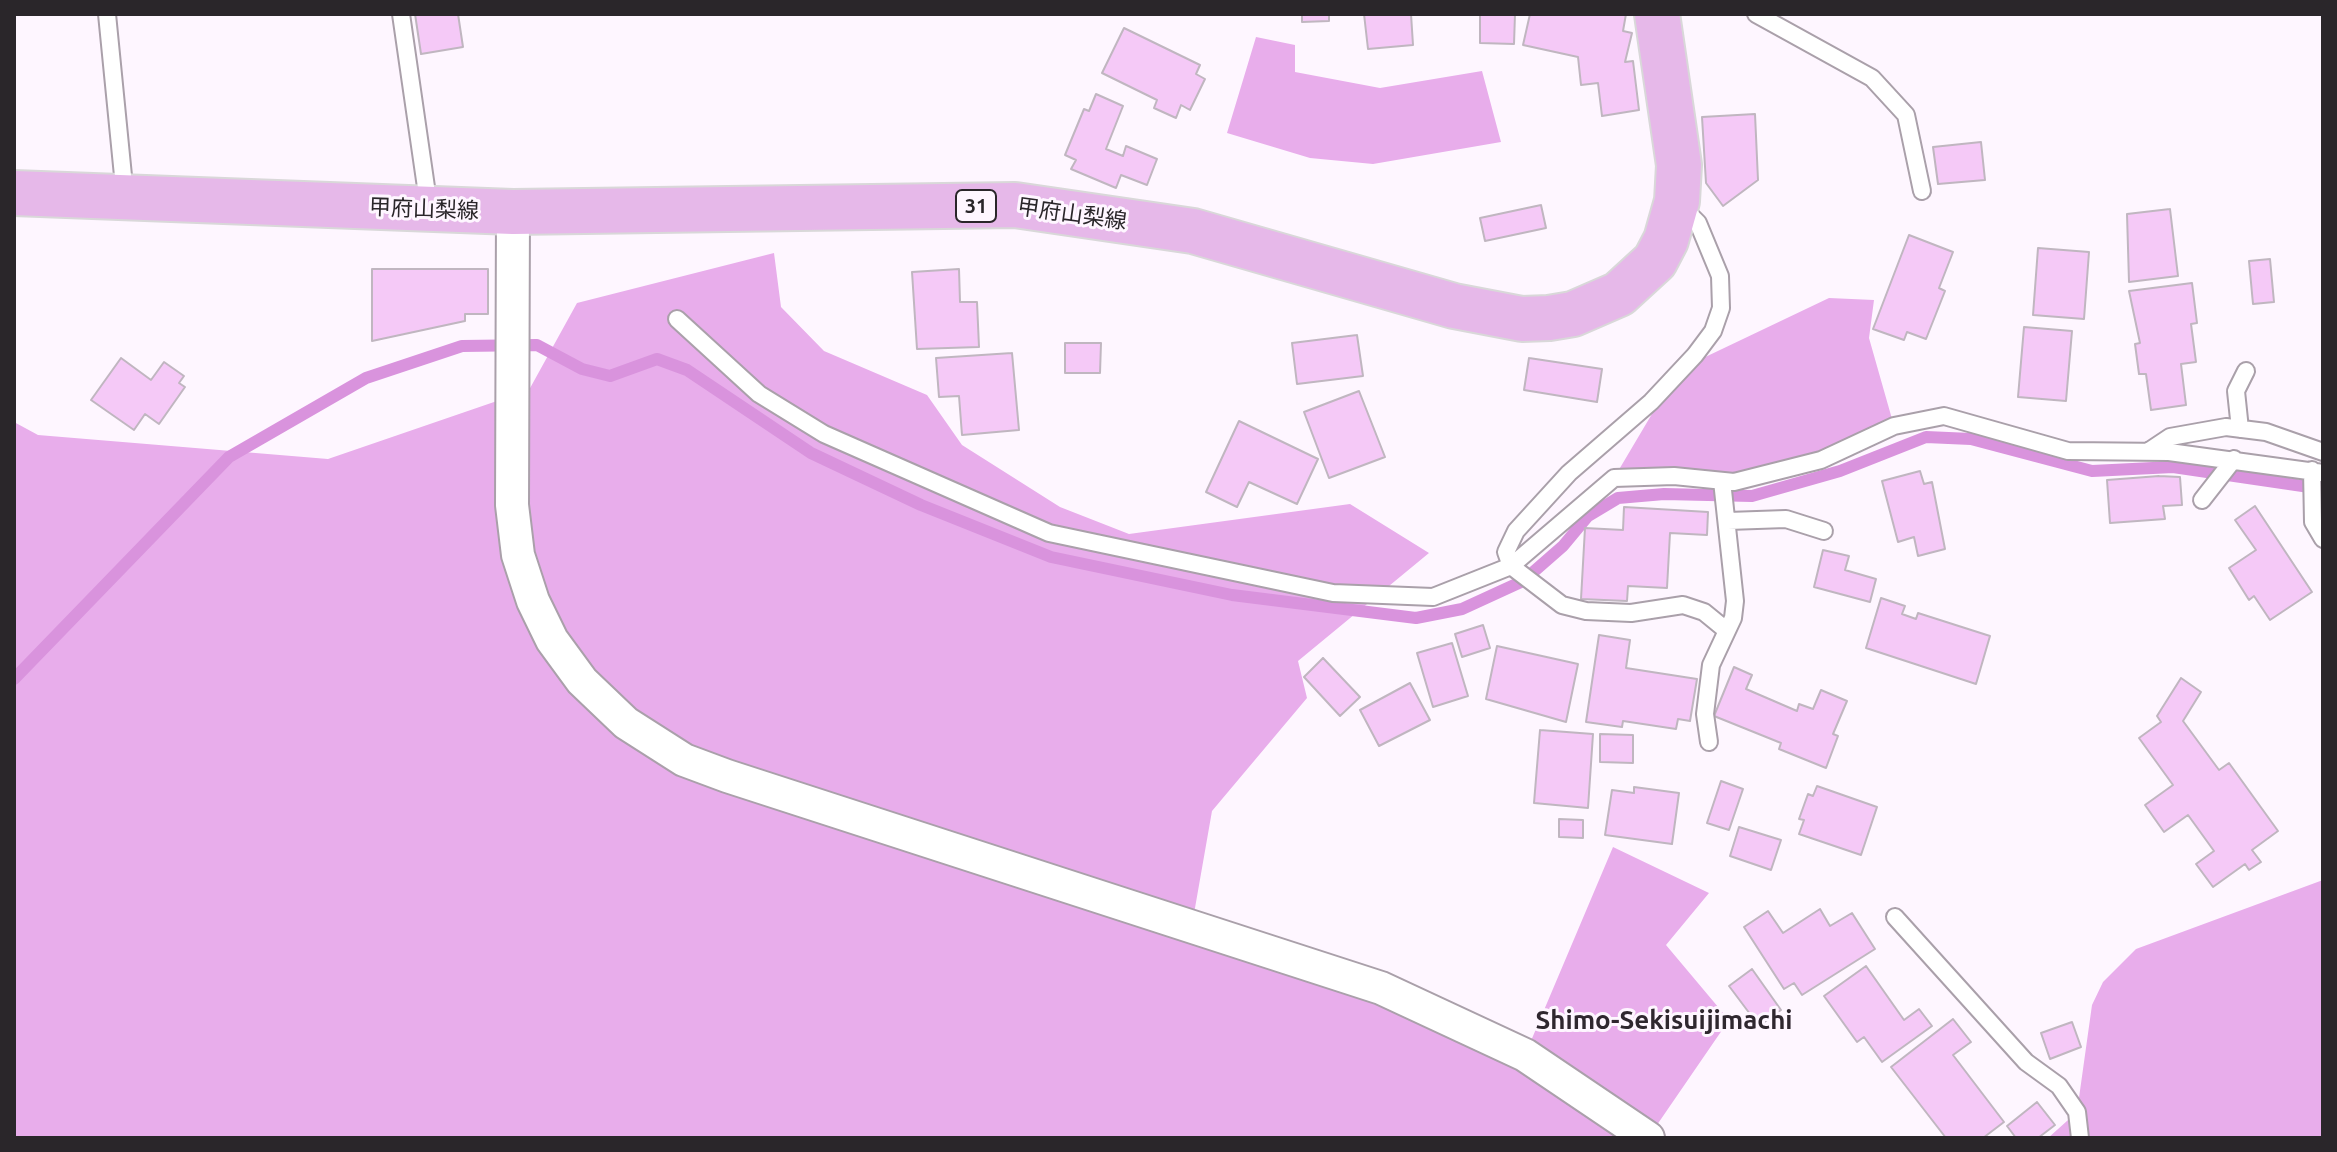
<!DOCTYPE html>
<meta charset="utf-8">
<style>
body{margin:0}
#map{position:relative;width:2337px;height:1152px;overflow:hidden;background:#fef6ff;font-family:Ubuntu,sans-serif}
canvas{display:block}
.frame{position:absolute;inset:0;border:16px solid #2a262a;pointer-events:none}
</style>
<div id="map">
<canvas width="2337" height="1152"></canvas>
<div class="frame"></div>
</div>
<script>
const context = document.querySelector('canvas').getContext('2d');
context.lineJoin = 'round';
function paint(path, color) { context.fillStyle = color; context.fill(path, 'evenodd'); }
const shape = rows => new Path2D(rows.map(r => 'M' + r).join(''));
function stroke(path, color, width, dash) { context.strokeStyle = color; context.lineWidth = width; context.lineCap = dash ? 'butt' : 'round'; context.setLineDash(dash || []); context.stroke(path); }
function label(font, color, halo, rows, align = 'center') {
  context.font = font + ' Ubuntu,"Noto Sans JP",sans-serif'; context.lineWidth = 6; context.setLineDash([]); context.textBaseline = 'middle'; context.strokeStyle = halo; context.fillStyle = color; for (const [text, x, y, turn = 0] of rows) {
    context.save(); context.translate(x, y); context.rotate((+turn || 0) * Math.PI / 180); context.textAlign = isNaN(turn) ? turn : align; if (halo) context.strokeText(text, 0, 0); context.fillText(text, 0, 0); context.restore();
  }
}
paint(shape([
 [1256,37,1295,45,1295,72,1380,88,1482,71,1501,142,1373,164,1310,158,1227,133],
 [774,253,781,307,824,351,927,395,962,445,1060,507,1129,534,1350,504,1429,553,1298,661,1307,698,1212,811,1192,925,1525,1055,1613,847,1709,893,1666,945,1729,1020,1648,1138,14,1138,14,422,38,435,328,459,529,390,577,303],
 [1829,298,1874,300,1869,338,1894,426,1821,460,1734,482,1614,478,1678,370],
 [2323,880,2323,1138,2048,1138,2077,1112,2092,1005,2103,982,2136,949]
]), '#e8adeb');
stroke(shape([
 [14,679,229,457,366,378,462,346,537,345,582,369,610,376,657,359,687,370,811,453,921,505,1051,557,1232,595,1416,618,1462,609,1523,581,1563,546,1588,516,1618,498,1664,494,1752,496,1840,471,1926,437,1971,439,2092,471,2173,467,2323,489]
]), '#d993dd', 12);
const building = shape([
 [415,14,458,14,463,47,421,54,415,14],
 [1302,14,1329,14,1329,21,1302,22,1302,14],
 [1364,14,1411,14,1413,45,1368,49,1364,14],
 [1480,14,1515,14,1514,44,1480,43,1480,14],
 [1530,14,1626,14,1623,31,1632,33,1625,62,1633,61,1639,110,1602,116,1598,83,1581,85,1578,57,1523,45,1530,14],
 [1124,28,1200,65,1196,74,1205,79,1190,110,1181,105,1176,118,1154,108,1157,100,1102,73,1124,28],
 [1096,94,1123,106,1106,149,1123,156,1126,146,1157,159,1147,185,1121,175,1116,188,1071,169,1076,160,1065,155,1084,109,1089,111,1096,94],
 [1755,114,1758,180,1723,206,1706,183,1702,117,1755,114],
 [1981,142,1985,180,1938,184,1933,147,1981,142],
 [1541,205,1546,228,1485,241,1480,218,1541,205],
 [2170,209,2178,276,2129,282,2127,214,2170,209],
 [1909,235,1953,252,1939,288,1945,291,1926,339,1907,332,1904,340,1873,329,1909,235],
 [2038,248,2089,252,2084,319,2033,315,2038,248],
 [2270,259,2274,302,2253,304,2249,261,2270,259],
 [372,269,488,269,488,314,465,314,465,321,372,341,372,269],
 [959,269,960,302,977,302,979,347,917,349,912,272,959,269],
 [2192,283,2197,323,2191,324,2196,362,2181,364,2186,405,2151,410,2146,374,2139,374,2135,344,2140,343,2129,291,2192,283],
 [2024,327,2072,331,2066,401,2018,397,2024,327],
 [1357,335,1363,376,1297,384,1292,343,1357,335],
 [1065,343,1101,343,1100,373,1065,373,1065,343],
 [1012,353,1019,430,962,435,959,396,939,397,936,358,1012,353],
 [121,358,151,380,164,362,184,376,179,383,185,387,159,424,145,414,134,430,91,400,121,358],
 [1529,358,1602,369,1597,402,1524,390,1529,358],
 [1359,391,1385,457,1329,478,1304,412,1359,391],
 [1239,421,1318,459,1297,504,1249,482,1237,507,1206,492,1239,421],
 [1920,471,1924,484,1932,482,1945,549,1918,556,1914,537,1898,542,1882,481,1920,471],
 [2159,476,2180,477,2182,505,2163,506,2165,519,2110,523,2107,480,2159,476],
 [2255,506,2312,592,2270,620,2254,596,2249,600,2229,568,2256,550,2235,520,2255,506],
 [1624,507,1708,512,1707,535,1670,533,1667,588,1628,586,1627,601,1581,599,1585,528,1623,530,1624,507],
 [1823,550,1849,556,1845,570,1876,579,1870,602,1814,587,1823,550],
 [1881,598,1905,606,1902,614,1916,619,1918,613,1990,636,1976,684,1866,648,1881,598],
 [1483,625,1490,648,1462,657,1455,634,1483,625],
 [1599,635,1630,640,1626,668,1697,679,1690,721,1678,719,1676,729,1623,721,1622,727,1586,722,1599,635],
 [1452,643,1468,696,1433,707,1417,653,1452,643],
 [1497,646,1578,664,1566,722,1486,699,1497,646],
 [1323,658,1360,697,1340,716,1304,677,1323,658],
 [1734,667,1752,675,1746,689,1797,711,1799,704,1813,709,1821,690,1847,701,1833,734,1838,736,1826,768,1779,749,1781,743,1714,716,1734,667],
 [2181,678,2201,692,2183,721,2219,770,2229,763,2278,831,2252,850,2261,862,2249,870,2245,864,2213,887,2196,864,2214,851,2188,815,2164,832,2145,805,2173,785,2139,738,2161,722,2157,716,2181,678],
 [1410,683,1430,720,1379,746,1360,710,1410,683],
 [1540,730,1593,734,1588,808,1534,803,1540,730],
 [1600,734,1633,735,1633,763,1600,762,1600,734],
 [1721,781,1743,789,1729,830,1707,823,1721,781],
 [1817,786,1877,807,1861,855,1799,834,1804,820,1799,819,1808,794,1813,796,1817,786],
 [1634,787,1679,793,1672,844,1605,835,1612,790,1634,793,1634,787],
 [1559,819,1583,820,1583,838,1559,837,1559,819],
 [1739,827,1781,840,1771,870,1730,856,1739,827],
 [1820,909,1830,926,1852,913,1875,949,1802,995,1794,983,1784,989,1744,927,1768,911,1783,933,1820,909],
 [1866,966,1904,1020,1919,1009,1932,1026,1882,1062,1864,1037,1857,1042,1824,996,1866,966],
 [1752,969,1781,1010,1759,1026,1729,986,1752,969],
 [1953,1019,1971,1042,1953,1055,2004,1122,1983,1138,1946,1138,1891,1067,1953,1019],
 [2072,1022,2081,1047,2050,1059,2041,1033,2072,1022],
 [2037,1102,2055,1125,2038,1138,2016,1138,2007,1126,2037,1102]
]);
paint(building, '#f5c9f7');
stroke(building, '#c0b6c0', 2);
const lane = shape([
 [107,14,125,196],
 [401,14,429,208],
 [1756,14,1872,78,1906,115,1922,191],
 [1681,206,1698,223,1720,276,1721,308,1713,331,1695,355,1651,402,1569,473,1516,531,1506,552,1511,566,1562,605,1586,611,1631,613,1683,605,1704,612,1726,630],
 [677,319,759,394,824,434,1049,533,1333,593,1433,597,1511,566,1614,478,1674,476,1734,482,1821,460,1894,426,1944,416,2068,451,2169,452,2323,473],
 [2240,429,2236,391,2246,371],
 [2149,451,2170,437,2226,427,2266,432,2323,452],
 [2312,470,2313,522,2323,539],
 [2202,500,2234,459],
 [1728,521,1786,519,1824,531],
 [1709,742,1705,714,1711,665,1733,618,1735,601,1722,481],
 [1895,917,2026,1062,2059,1086,2077,1112,2080,1138]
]);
const street = shape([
 [513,212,512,505,518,555,533,601,552,640,582,681,626,723,684,760,727,776,1381,988,1525,1055,1648,1138]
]);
const primary = shape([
 [14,193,513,212,1015,205,1193,231,1454,306,1522,319,1549,318,1573,314,1619,294,1655,261,1666,240,1677,201,1679,165,1657,14]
]);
stroke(lane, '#aaa0aa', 20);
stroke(street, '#aaa0aa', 36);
stroke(primary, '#d9d8d9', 48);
stroke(lane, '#fff', 16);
stroke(street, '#fff', 32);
stroke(primary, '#e6b8e9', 44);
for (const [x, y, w] of [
 [976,206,40]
]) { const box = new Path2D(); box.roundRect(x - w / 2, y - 16, w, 32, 6); context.fillStyle = '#fef6ff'; context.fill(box); stroke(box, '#2a262a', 2); }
label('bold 20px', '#2a262a', null, [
 ["31",976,206]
]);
label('22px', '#2a262a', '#fef6ff', [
 ["甲府山梨線",424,209,2],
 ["甲府山梨線",1072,214,8]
]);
label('bold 26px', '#2f272f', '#fef6ff', [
 ["Shimo-Sekisuijimachi",1664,1020]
]);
</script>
